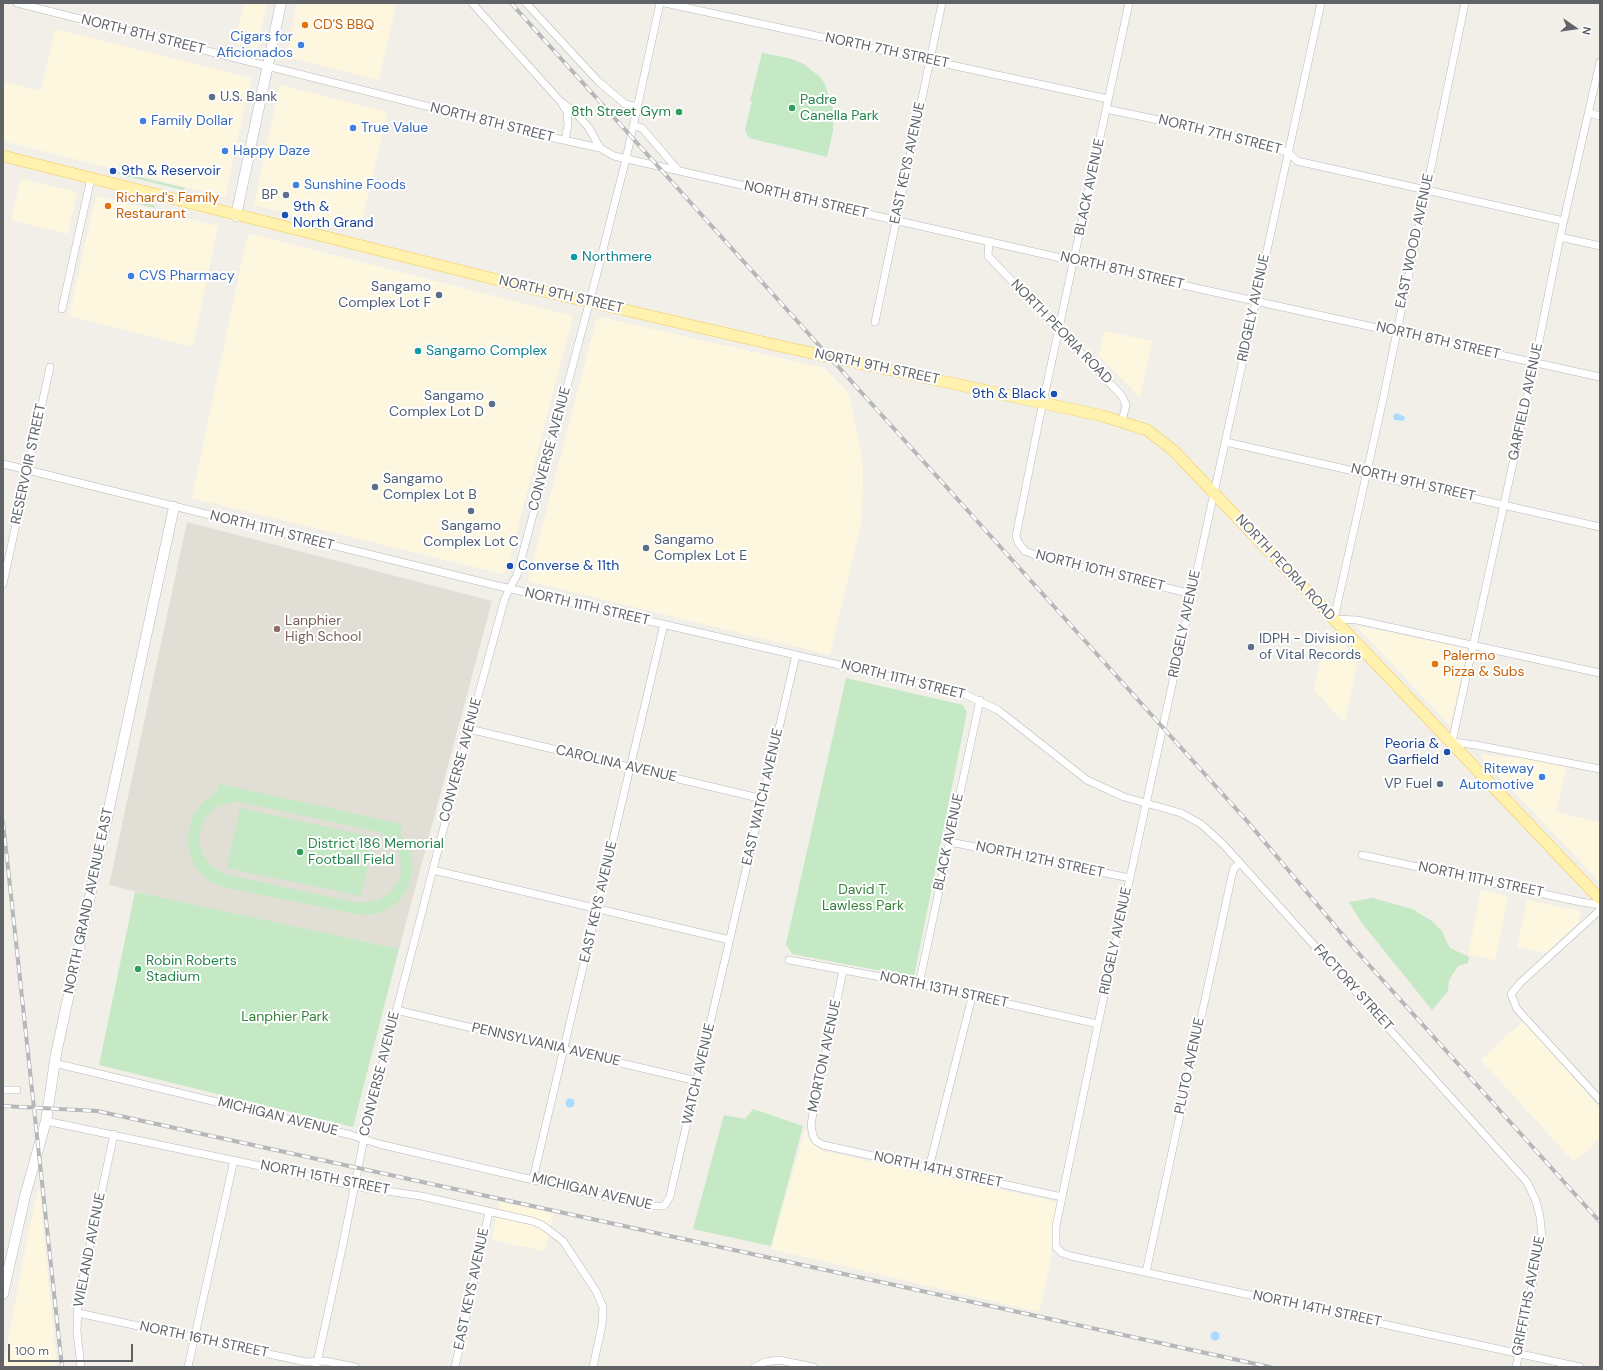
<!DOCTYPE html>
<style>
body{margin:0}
#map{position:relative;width:1603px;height:1370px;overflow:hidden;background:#f1efe8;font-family:"DM Sans",sans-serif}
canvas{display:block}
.frame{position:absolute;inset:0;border:4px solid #5f6368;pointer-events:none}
.north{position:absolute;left:1555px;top:8px;width:40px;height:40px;-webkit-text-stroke:3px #fff;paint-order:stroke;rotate:103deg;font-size:11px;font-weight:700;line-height:16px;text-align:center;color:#5f6368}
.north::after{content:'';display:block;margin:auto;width:14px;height:18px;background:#5f6368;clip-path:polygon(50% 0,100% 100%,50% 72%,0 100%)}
.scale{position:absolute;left:8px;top:1344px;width:125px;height:18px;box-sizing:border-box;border:2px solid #5f6368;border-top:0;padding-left:5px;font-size:12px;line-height:14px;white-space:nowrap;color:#5f6368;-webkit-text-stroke:3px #fff;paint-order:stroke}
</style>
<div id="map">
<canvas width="1603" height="1370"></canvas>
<div class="frame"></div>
<div class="north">N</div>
<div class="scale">100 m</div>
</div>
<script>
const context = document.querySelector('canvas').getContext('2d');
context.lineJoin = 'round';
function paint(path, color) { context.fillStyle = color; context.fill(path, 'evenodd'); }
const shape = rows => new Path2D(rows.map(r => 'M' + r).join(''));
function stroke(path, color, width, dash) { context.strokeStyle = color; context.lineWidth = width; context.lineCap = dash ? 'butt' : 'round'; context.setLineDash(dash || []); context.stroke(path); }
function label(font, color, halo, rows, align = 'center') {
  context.font = font + ' "DM Sans",sans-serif'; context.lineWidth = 4; context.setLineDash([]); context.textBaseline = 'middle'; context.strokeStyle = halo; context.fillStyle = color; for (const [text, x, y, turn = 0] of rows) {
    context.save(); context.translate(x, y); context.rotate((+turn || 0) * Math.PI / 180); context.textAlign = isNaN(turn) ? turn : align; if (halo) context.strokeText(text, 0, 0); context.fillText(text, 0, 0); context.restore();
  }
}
paint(shape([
 [245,3,267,3,257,48,233,42],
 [297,3,396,4,379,80,286,57],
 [55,29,251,78,225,197,3,141,3,81,41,91],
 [280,85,387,112,360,231,254,205],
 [21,179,77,192,68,234,11,220],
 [96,196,218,226,193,347,69,316],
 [251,234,573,316,507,569,503,574,192,498,247,237],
 [600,317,824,368,849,394,863,464,862,519,830,655,528,581,596,321],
 [1104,331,1152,341,1140,397,1099,356],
 [1358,626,1468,649,1450,725,1357,627],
 [1327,628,1358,660,1345,723,1314,690],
 [1482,755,1533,759,1566,768,1556,812,1600,822,1600,882,1481,757],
 [1481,890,1508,896,1495,960,1468,955],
 [1527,900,1580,911,1579,922,1546,953,1517,947],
 [1524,1020,1600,1109,1600,1138,1574,1162,1481,1060],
 [805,1130,809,1141,822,1151,1057,1202,1051,1250,1052,1254,1039,1312,771,1249],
 [39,1186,57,1367,3,1367,29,1230],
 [500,1202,554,1213,545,1251,492,1240]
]), '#fef7e0');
paint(shape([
 [187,522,492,601,399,949,169,900,109,885]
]), '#e1ded6');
paint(shape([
 [762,53,789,58,802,63,819,76,825,84,834,113,833,131,827,157,749,138,745,130,752,101,750,101],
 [118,172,185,188,183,190,118,174],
 [123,197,154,205,155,208,123,200],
 [846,678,963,705,967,712,914,977,792,954,786,944],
 [219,784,402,824,400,833,410,849,413,866,410,881,406,890,400,900,388,909,376,914,361,915,227,888,211,882,200,873,193,863,188,846,188,835,193,815,201,804,216,793],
 [236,801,379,832,393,842,400,856,401,873,397,883,391,892,379,900,359,903,228,875,218,871,209,864,203,855,200,845,200,830,204,820,212,810,221,805],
 [240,808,374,837,361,896,227,868],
 [135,892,399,949,353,1127,99,1065],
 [1373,898,1412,909,1432,921,1441,930,1450,948,1469,957,1468,963,1458,966,1449,980,1448,991,1432,1010,1361,922,1349,902],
 [753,1109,803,1126,771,1246,693,1229,724,1115,745,1119]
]), '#c5e8c5');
paint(shape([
 [1396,413,1405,417,1404,421,1394,420,1393,416],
 '565.5 1103a4.5 4.5 0 1 1 9 0a4.5 4.5 0 1 1-9 0Z',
 '1210.5 1336a4.5 4.5 0 1 1 9 0a4.5 4.5 0 1 1-9 0Z'
]), '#aadaff');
const street = shape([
 [17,3,545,136,600,148,614,156,1087,264,1600,377],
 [472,3,560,101,574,111,589,128,600,148],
 [526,3,598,81,625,104,638,107],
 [665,3,1108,99],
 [1129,3,1040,416,1016,536,1018,542,1025,551,1040,557,1192,594],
 [1321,3,1098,1024,1056,1226,1056,1247,1062,1253,1071,1256,1580,1367],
 [1465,3,1382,404,1334,619,1357,620,1600,673],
 [1600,62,1560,237,1532,376,1452,742,1476,745,1600,769],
 [562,104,567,112,568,125,565,140],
 [1106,109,1197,128,1288,152,1297,161,1564,221],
 [1589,113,1600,116],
 [634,126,642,128,678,170],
 [1560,237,1600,246],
 [989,241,988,256,1122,396,1126,405,1122,421],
 [62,309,91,178],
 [875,322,942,3],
 [1226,442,1600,527],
 [3,464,494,585,964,694,998,710,1087,780,1124,797,1181,813,1201,824,1223,844,1527,1182,1536,1201,1540,1217,1542,1237,1516,1367],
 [3,584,50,367],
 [469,729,763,799],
 [950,842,1130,878],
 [1362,855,1581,902,1600,905],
 [433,870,730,940],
 [1600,910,1520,983,1511,994,1517,1009,1600,1100],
 [789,960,919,984,1098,1024],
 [843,971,813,1113,811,1125,813,1136,816,1141,823,1145,1062,1197],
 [919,984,980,700],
 [396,1010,697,1081],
 [54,1063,271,1115,351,1135,379,1144,645,1206,664,1206,670,1197,672,1187,796,655],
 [3,1090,17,1090],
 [46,1121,365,1188,421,1196,532,1221,542,1225,563,1241,596,1291,603,1307,602,1325,593,1367],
 [929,1168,972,997],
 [533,1179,664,624],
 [1146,1272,1232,875,1234,868,1240,863],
 [78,1313,306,1362,325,1361,355,1367],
 [81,1367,77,1332,78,1302,114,1134],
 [188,1367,234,1160],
 [316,1367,342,1249,366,1128,474,711,504,601,509,589,517,575,594,285,626,159,660,3],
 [455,1367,489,1212],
 [755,1367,765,1362,779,1360,813,1367]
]);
const secondary = shape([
 [236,216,281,3],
 [3,1294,25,1196,46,1121,56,1054,174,507]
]);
const primary = shape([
 [3,156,530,288,780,346,1103,416,1147,430,1173,450,1600,899]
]);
stroke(street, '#b5b8bc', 8);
stroke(secondary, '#b6babf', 11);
stroke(primary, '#f2c960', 12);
stroke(street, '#fff', 7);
stroke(secondary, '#fff', 10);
stroke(primary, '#fff2af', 11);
const rail = shape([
 [511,3,1247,821,1352,946,1600,1222],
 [3,822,62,1367],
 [3,1106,97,1111,1270,1367]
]);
stroke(rail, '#b6b7b8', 4);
stroke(rail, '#fff', 2.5, [8]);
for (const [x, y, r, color] of [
 [305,25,4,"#e8710a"],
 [301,45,4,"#3f7fe0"],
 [212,97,4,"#5c6f8a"],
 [792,108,4,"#2e9e5b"],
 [679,112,4,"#2e9e5b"],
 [143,121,4,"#3f7fe0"],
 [353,128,4,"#3f7fe0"],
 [225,151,4,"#3f7fe0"],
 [113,171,4,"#1a4fb4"],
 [296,185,4,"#3f7fe0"],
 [286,195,4,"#5c6f8a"],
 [108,206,4,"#e8710a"],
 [285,215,4,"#1a4fb4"],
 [574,257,4,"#0f9aa8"],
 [131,276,4,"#3f7fe0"],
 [439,295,4,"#5c6f8a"],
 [418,351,4,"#0f9aa8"],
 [1054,394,4,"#1a4fb4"],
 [492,404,4,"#5c6f8a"],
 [375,487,4,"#5c6f8a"],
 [471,511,4,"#5c6f8a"],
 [646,548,4,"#5c6f8a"],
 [510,566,4,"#1a4fb4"],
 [277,629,4,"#8d6e63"],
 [1251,647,4,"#5c6f8a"],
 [1435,664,4,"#e8710a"],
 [1447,752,4,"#1a4fb4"],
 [1542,777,4,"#3f7fe0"],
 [1440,784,4,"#5c6f8a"],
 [300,852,4,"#2e9e5b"],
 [138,969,4,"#2e9e5b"]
]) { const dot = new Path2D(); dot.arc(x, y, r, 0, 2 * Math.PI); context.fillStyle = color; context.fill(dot); stroke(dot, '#fff', 1.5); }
label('14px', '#c56008', '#fff', [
 ["CD'S BBQ",313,25],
 ["Richard's Family",116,198],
 ["Restaurant",116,214],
 ["Palermo",1443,656],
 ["Pizza & Subs",1443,672]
], 'left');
label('14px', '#5f6368', '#fff', [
 ["NORTH 8TH STREET",143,35,14],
 ["NORTH 7TH STREET",887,51,12],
 ["NORTH 8TH STREET",492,123,14],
 ["NORTH 7TH STREET",1220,135,14],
 ["EAST KEYS AVENUE",908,163,-78],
 ["BLACK AVENUE",1090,187,-78],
 ["NORTH 8TH STREET",806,200,13],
 ["EAST WOOD AVENUE",1415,241,-78],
 ["NORTH 8TH STREET",1122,271,13],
 ["NORTH 9TH STREET",561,295,13],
 ["RIDGELY AVENUE",1254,308,-78],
 ["NORTH PEORIA ROAD",1061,332,46],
 ["NORTH 8TH STREET",1438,341,13],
 ["NORTH 9TH STREET",877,367,12],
 ["GARFIELD AVENUE",1526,402,-78],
 ["CONVERSE AVENUE",550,449,-75],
 ["RESERVOIR STREET",29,464,-78],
 ["NORTH 9TH STREET",1413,483,13],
 ["NORTH 11TH STREET",272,531,14],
 ["NORTH PEORIA ROAD",1285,568,47],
 ["NORTH 10TH STREET",1100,571,14],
 ["NORTH 11TH STREET",587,607,13],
 ["RIDGELY AVENUE",1185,624,-78],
 ["NORTH 11TH STREET",903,680,14],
 ["CONVERSE AVENUE",461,760,-75],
 ["CAROLINA AVENUE",616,764,13],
 ["EAST WATCH AVENUE",763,797,-77],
 ["BLACK AVENUE",949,842,-78],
 ["NORTH 12TH STREET",1040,860,12],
 ["NORTH 11TH STREET",1481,880,12],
 ["NORTH GRAND AVENUE EAST",89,901,-78],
 ["EAST KEYS AVENUE",599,902,-77],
 ["RIDGELY AVENUE",1116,941,-78],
 ["FACTORY STREET",1353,988,48],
 ["NORTH 13TH STREET",944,990,12],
 ["PENNSYLVANIA AVENUE",546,1045,13],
 ["MORTON AVENUE",825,1056,-78],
 ["PLUTO AVENUE",1190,1066,-78],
 ["CONVERSE AVENUE",380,1074,-76],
 ["WATCH AVENUE",699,1074,-77],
 ["MICHIGAN AVENUE",278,1117,14],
 ["NORTH 14TH STREET",938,1170,12],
 ["NORTH 15TH STREET",325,1178,11],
 ["MICHIGAN AVENUE",592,1192,13],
 ["WIELAND AVENUE",90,1250,-79],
 ["EAST KEYS AVENUE",472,1289,-78],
 ["GRIFFITHS AVENUE",1529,1296,-79],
 ["NORTH 14TH STREET",1317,1309,12],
 ["NORTH 16TH STREET",204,1340,12]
]);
label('14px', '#366cbe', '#fff', [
 ["Cigars for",293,37,"right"],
 ["Aficionados",293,53,"right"],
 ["Family Dollar",151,121],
 ["True Value",361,128],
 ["Happy Daze",233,151],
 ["Sunshine Foods",304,185],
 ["CVS Pharmacy",139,276],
 ["Riteway",1534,769,"right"],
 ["Automotive",1534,785,"right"]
], 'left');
label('14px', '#4e5e75', '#fff', [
 ["U.S. Bank",220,97],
 ["BP",278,195,"right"],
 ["Sangamo",431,287,"right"],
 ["Complex Lot F",431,303,"right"],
 ["Sangamo",484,396,"right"],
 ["Complex Lot D",484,412,"right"],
 ["Sangamo",383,479],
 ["Complex Lot B",383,495],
 ["Sangamo",471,526,"center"],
 ["Complex Lot C",471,542,"center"],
 ["Sangamo",654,540],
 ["Complex Lot E",654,556],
 ["IDPH - Division",1259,639],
 ["of Vital Records",1259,655],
 ["VP Fuel",1432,784,"right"]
], 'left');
label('14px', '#27864d', '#fff', [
 ["Padre",800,100],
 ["Canella Park",800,116],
 ["8th Street Gym",671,112,"right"],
 ["District 186 Memorial",308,844],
 ["Football Field",308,860],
 ["Robin Roberts",146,961],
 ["Stadium",146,977]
], 'left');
label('14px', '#164399', '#fff', [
 ["9th & Reservoir",121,171],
 ["9th &",293,207],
 ["North Grand",293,223],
 ["9th & Black",1046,394,"right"],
 ["Converse & 11th",518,566],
 ["Peoria &",1439,744,"right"],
 ["Garfield",1439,760,"right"]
], 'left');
label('14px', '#0d838f', '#fff', [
 ["Northmere",582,257],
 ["Sangamo Complex",426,351]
], 'left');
label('14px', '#785e54', '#fff', [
 ["Lanphier",285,621],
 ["High School",285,637]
], 'left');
label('14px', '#348238', '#fff', [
 ["David T.",863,890],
 ["Lawless Park",863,906],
 ["Lanphier Park",285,1017]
]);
</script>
